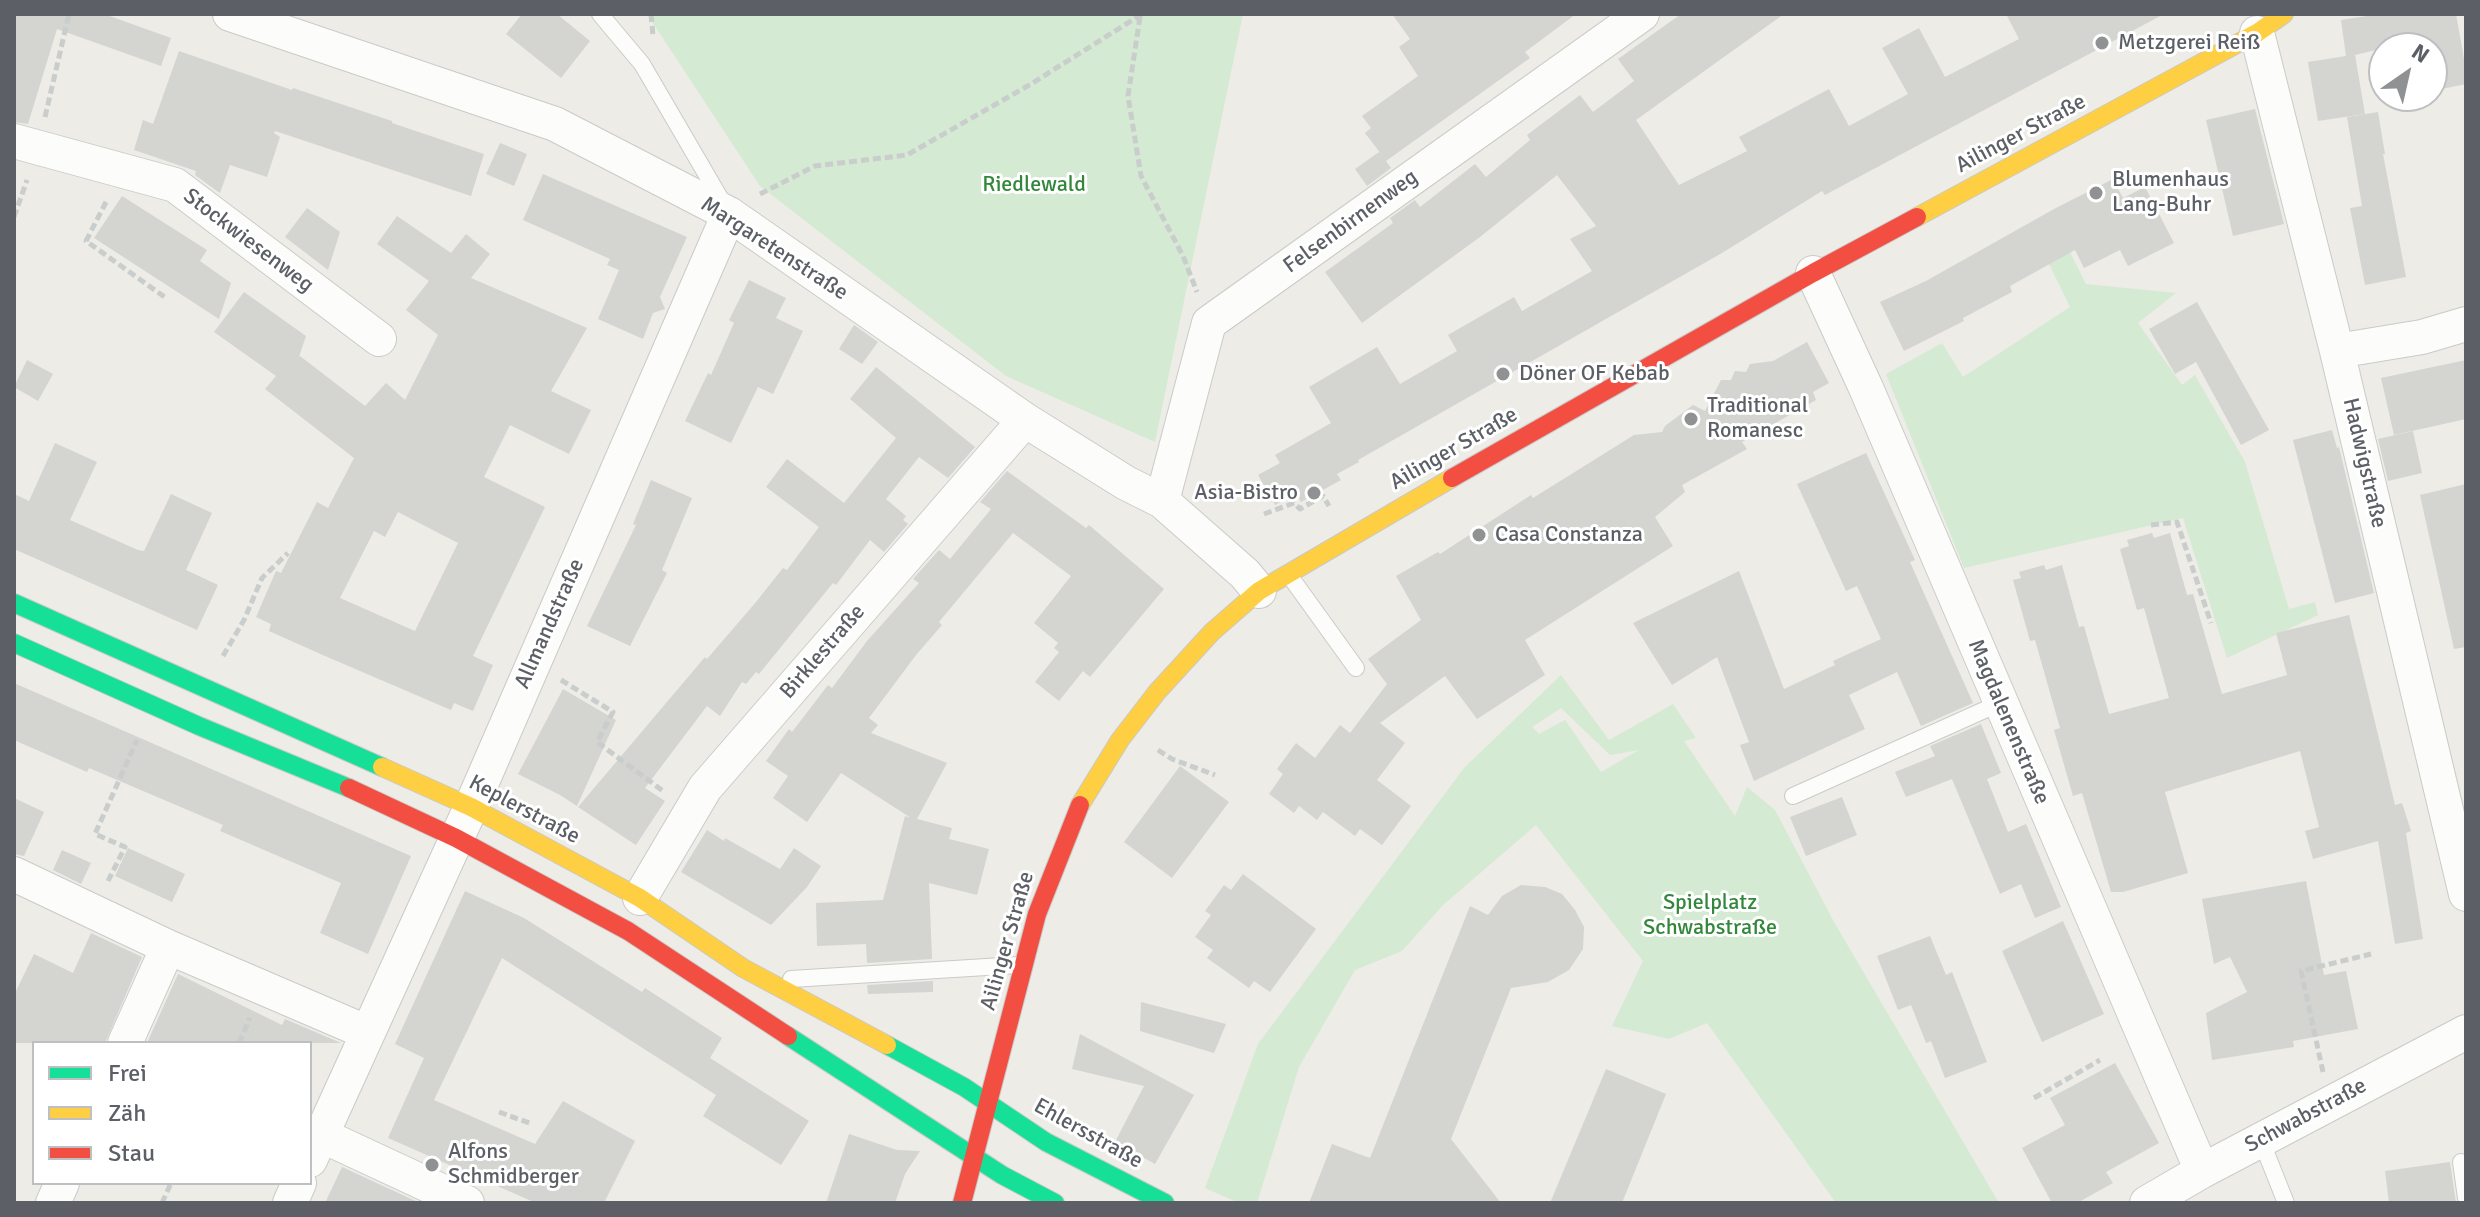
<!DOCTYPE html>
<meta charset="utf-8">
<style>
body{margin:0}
#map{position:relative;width:2480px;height:1217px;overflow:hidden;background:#edece7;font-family:Signika,sans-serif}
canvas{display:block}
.frame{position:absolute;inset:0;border:16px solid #5c6066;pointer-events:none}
.legend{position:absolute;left:32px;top:1041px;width:280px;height:144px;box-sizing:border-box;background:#fff;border:2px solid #bebfc2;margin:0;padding:10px 14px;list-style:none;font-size:24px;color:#5c6066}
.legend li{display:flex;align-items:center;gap:16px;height:40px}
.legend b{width:40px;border:2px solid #bebfc2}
.north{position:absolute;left:2368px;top:32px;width:80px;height:80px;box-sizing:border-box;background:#fff;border:2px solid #bebfc2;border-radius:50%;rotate:34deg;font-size:22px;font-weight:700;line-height:32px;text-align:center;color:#5c6066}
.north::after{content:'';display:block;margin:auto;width:28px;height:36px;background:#8f9193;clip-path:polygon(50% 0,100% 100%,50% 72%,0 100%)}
</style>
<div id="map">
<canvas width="2480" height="1217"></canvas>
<div class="frame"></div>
<ul class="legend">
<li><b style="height:10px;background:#16e098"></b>Frei</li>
<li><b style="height:10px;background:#ffcf43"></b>Zäh</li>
<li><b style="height:10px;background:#f24e42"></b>Stau</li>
</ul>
<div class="north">N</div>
</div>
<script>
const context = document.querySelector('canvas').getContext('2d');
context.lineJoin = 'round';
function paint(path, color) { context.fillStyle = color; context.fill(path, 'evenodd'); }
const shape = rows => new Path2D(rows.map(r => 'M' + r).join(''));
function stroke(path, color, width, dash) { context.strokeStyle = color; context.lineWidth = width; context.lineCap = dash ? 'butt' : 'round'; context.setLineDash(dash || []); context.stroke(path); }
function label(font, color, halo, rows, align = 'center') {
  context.font = font + ' Signika,sans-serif'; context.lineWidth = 6; context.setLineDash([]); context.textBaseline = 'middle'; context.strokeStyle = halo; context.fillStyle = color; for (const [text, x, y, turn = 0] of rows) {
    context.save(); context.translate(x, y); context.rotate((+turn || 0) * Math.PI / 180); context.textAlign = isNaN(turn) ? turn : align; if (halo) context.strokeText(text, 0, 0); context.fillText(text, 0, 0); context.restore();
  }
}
paint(shape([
 [647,14,1243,14,1155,442,1006,376,760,186],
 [2054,220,2086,284,2176,293,2138,323,2182,385,2195,375,2245,462,2289,609,2315,602,2318,615,2227,658,2183,518,1964,568,1886,374,1942,343,1963,377,2070,307,2034,233],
 [1561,675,1609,740,1673,704,1696,738,1684,741,1735,816,1747,787,1775,810,1834,922,1999,1203,1836,1203,1707,1023,1669,1039,1612,1026,1643,961,1536,825,1443,905,1402,951,1355,970,1299,1067,1257,1203,1239,1203,1205,1188,1258,1044,1464,768],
 [1561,708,1610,755,1639,750,1601,772,1565,720,1539,734,1532,727]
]), '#d4ead3');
paint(shape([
 [14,14,104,14,171,38,161,66,57,29,28,124,14,122],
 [522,14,557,14,590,41,561,78,506,34],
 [1392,14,1576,14,1525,52,1530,58,1386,161,1391,168,1367,186,1355,169,1379,152,1381,154,1365,133,1371,128,1362,116,1418,76,1399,47,1410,39],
 [1681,14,1784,14,1636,120,1679,185,1747,151,1739,137,1829,89,1849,126,1908,94,1882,48,1919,28,1945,77,2019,39,2006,14,2164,14,1825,195,1822,191,1722,253,1358,460,1359,462,1337,474,1341,480,1301,502,1296,493,1275,505,1258,475,1280,463,1275,455,1331,423,1309,387,1377,347,1400,384,1457,351,1448,335,1514,297,1522,311,1592,271,1570,239,1596,226,1557,175,1480,237,1362,323,1325,272,1393,223,1390,218,1415,200,1420,207,1475,164,1486,177,1530,140,1527,135,1580,95,1593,112,1634,81,1618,59],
 [2380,14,2456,14,2466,70,2466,84,2432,91,2432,48,2384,48,2355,55,2365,114,2318,121,2308,62,2346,56,2341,20],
 [179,51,292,90,293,88,392,121,392,123,484,154,471,196,275,131,274,133,280,137,267,177,230,165,220,193,217,191,195,175,196,171,134,150,143,120,153,124],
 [2255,109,2284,224,2233,236,2206,120],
 [2378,112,2385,154,2383,154,2406,277,2365,285,2350,208,2362,206,2347,117],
 [500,143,527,154,514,186,486,174],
 [543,174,687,237,660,297,665,309,653,313,643,339,598,319,619,270,607,265,610,259,523,220],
 [2113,179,2123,198,2145,187,2174,243,2128,266,2120,250,2084,268,2075,250,2010,286,2012,292,1963,318,1964,321,1904,351,1880,302,1926,281,2054,209],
 [122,196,207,250,200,261,231,283,219,319,94,238],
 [307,208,340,232,328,270,285,237],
 [397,216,451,253,466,234,490,254,471,278,587,328,551,391,591,410,569,454,510,425,484,477,545,507,473,656,493,665,473,711,454,703,451,710,325,656,269,631,271,624,256,617,276,571,281,573,317,502,328,508,354,458,265,389,276,376,214,332,244,292,306,336,299,357,300,356,365,406,386,383,405,400,438,335,406,310,429,281,377,244],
 [398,512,458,543,415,631,340,598,374,531,385,537],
 [749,280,786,298,776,318,803,331,773,394,758,387,731,443,685,421,708,373,711,375,734,323,729,320],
 [2197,302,2269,430,2241,445,2196,362,2175,374,2149,329],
 [854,325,878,342,862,364,839,349],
 [1807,342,1829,383,1813,392,1816,400,1742,442,1747,449,1682,485,1685,492,1655,517,1673,546,1525,640,1545,675,1477,719,1445,676,1380,723,1405,743,1377,780,1411,806,1382,845,1360,829,1355,836,1323,812,1317,820,1299,806,1294,813,1269,794,1283,774,1277,769,1296,743,1315,758,1340,725,1350,733,1387,684,1368,659,1421,620,1396,576,1438,552,1440,554,1531,495,1533,498,1634,435,1662,432,1665,426,1693,405,1705,411,1721,380,1731,380,1735,371,1746,372,1750,364,1773,361],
 [27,360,53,374,38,401,14,387],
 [2466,360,2466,419,2394,435,2381,378],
 [876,367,975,447,948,478,919,457,886,499,906,516,903,520,908,524,884,552,870,540,836,585,833,583,759,674,756,672,746,684,742,682,720,716,707,706,645,788,665,801,636,845,578,807,705,657,707,659,756,602,783,568,787,570,819,527,766,487,787,459,844,503,896,438,850,399],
 [2332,430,2337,448,2339,447,2374,593,2335,603,2293,440],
 [2413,431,2422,473,2388,481,2378,439],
 [55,443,97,462,70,520,138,550,144,551,171,494,212,513,186,570,218,585,197,630,14,549,14,494,29,501],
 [1866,453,1915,560,1910,562,1973,703,1921,726,1897,672,1849,695,1865,729,1754,781,1740,745,1749,742,1717,657,1672,685,1633,623,1739,571,1784,689,1835,665,1833,661,1881,639,1857,586,1846,591,1797,484],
 [1007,471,1086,528,1089,525,1164,589,1090,677,1083,671,1059,701,1035,682,1059,652,1054,648,1058,643,1034,623,1071,576,1013,533,939,622,942,625,916,655,869,718,878,725,871,733,947,763,917,819,952,828,949,839,989,849,977,895,929,883,932,959,867,963,866,944,817,946,816,903,883,900,905,816,911,818,841,773,807,822,773,798,788,776,766,761,789,729,792,732,828,685,832,688,867,641,919,583,913,579,939,550,950,559,991,509,980,502],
 [651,480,692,498,662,570,667,573,630,646,587,626,636,525,633,524],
 [2466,484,2466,647,2454,649,2420,495],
 [2152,533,2154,538,2170,533,2187,595,2193,594,2222,694,2287,675,2276,633,2349,615,2395,805,2402,803,2411,831,2406,833,2423,939,2395,944,2378,841,2313,859,2305,831,2319,827,2300,751,2165,792,2188,873,2123,892,2111,892,2082,793,2073,796,2054,730,2060,728,2035,640,2030,641,2013,580,2021,578,2019,572,2044,565,2046,570,2062,565,2079,627,2084,626,2109,714,2169,698,2144,608,2137,610,2120,549,2129,546,2127,540],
 [14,683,411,856,368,954,320,933,341,883,220,831,223,825,89,768,87,772,14,740],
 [563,689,616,720,577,806,560,795,518,774],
 [1981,724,2001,773,1987,779,2008,832,2026,824,2061,907,2035,918,2021,884,2000,894,1952,779,1906,797,1895,772,1935,756,1930,746],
 [1180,766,1229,802,1172,878,1124,842],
 [1842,797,1857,835,1806,856,1790,817],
 [14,798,44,812,24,856,14,854],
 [707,830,724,841,725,838,780,869,794,848,821,866,807,887,771,925,681,872],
 [128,848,185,874,172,902,115,876],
 [62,850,91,863,81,884,53,870],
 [1243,874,1316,929,1270,992,1254,981,1249,988,1207,958,1213,950,1195,937,1211,915,1205,911,1224,885,1231,890],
 [2306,881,2324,975,2346,971,2358,1029,2293,1041,2294,1047,2212,1060,2206,1013,2247,992,2230,957,2214,964,2202,899],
 [1521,885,1545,887,1562,894,1575,910,1584,927,1583,949,1569,970,1548,982,1511,988,1451,1139,1501,1203,1309,1203,1332,1144,1370,1158,1470,906,1488,915,1502,896],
 [465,891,524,918,642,992,645,988,722,1038,710,1058,809,1121,781,1165,703,1116,716,1095,502,958,434,1100,535,1144,563,1101,635,1141,604,1203,536,1203,388,1138,424,1058,395,1044],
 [2063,921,2104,1014,2042,1042,2002,951],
 [91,933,142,957,105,1043,14,1043,14,995,34,954,73,973],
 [1930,936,1946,975,1952,972,1987,1062,1945,1078,1931,1041,1926,1043,1911,1005,1898,1010,1877,956],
 [178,974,282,1025,285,1019,341,1043,147,1043],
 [933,981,933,992,868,994,867,985],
 [1141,1002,1226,1024,1214,1053,1140,1031],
 [1080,1034,1194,1095,1155,1164,1115,1142,1144,1086,1072,1069],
 [2115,1063,2159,1143,2106,1172,2113,1183,2077,1203,2052,1203,2022,1148,2065,1125,2050,1098],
 [1606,1069,1666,1094,1622,1203,1550,1203],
 [849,1134,897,1150,920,1151,905,1174,895,1203,826,1203],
 [2450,1162,2456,1203,2389,1203,2385,1171],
 [342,1167,420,1203,325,1203]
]), '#d4d4d1');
const lane = shape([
 [600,14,642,64,723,203],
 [1289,575,1356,668],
 [1793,796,2000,703],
 [791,979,1019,965],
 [2261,1140,2286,1203],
 [2461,1162,2466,1198]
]);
const street = shape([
 [230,14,555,124,729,214,1025,420,1126,483,1162,501,1245,574,1259,591],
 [2257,33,2337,351,2466,894],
 [14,141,175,185,379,339],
 [1813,273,1866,388,2202,1171],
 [2337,351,2422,337,2466,324],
 [1162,501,1209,323,1642,14],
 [14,874,168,947,366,1032],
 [640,898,705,788,1025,420],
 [125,1043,168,947],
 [321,1135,467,1203],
 [310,1160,471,807,729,214],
 [53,1203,62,1183],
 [290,1203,299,1183],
 [2147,1203,2202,1171,2466,1032]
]);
const fast = shape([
 [14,603,382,767],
 [14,643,199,726,349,788],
 [788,1036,1002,1175,1055,1203],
 [887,1045,964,1087,1046,1142,1165,1203]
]);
const slow = shape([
 [1917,217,2257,33,2284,14],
 [382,767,471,807,640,898,743,968,887,1045],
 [1080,805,1120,740,1157,692,1212,632,1259,591,1452,478]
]);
const jam = shape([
 [1452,478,1813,273,1917,217],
 [349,788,456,838,628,931,788,1036],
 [962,1203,1037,914,1080,805]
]);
stroke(lane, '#cacac9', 18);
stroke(street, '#cacac9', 36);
stroke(fast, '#c9c9c8', 20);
stroke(slow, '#c9c9c8', 20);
stroke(jam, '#c9c9c8', 20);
stroke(shape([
 [651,14,653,36],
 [1140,17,1128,96,1141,176,1183,256,1197,292],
 [45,117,69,14],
 [760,194,815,166,907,155,1031,84,1142,14],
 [106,202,86,241,166,298],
 [14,217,27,180],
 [1264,514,1294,503,1300,509,1323,496,1329,506],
 [2151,525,2177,522,2211,623],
 [223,656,244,620,262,578,288,553],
 [561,680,613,712,597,742,663,791],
 [1158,750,1172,759,1215,775],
 [108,881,125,847,95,834,137,740],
 [239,1043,250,1018],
 [2323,1072,2301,971,2371,954],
 [2034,1098,2100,1060],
 [499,1112,532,1124],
 [162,1203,171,1183]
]), '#c9cdcb', 5, [8, 4]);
stroke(lane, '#fcfcfb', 16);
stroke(street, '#fcfcfb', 34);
stroke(fast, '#16e098', 18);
stroke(slow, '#ffcf43', 18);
stroke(jam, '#f24e42', 18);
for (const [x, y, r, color] of [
 [2102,43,8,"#8f9193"],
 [2096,193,8,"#8f9193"],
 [1503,374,8,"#8f9193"],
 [1691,419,8,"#8f9193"],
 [1314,493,8,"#8f9193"],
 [1479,535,8,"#8f9193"],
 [432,1165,8,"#8f9193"]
]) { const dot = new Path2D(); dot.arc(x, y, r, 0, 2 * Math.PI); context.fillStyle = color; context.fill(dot); stroke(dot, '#fff', 3); }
label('22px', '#5c6066', '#fff', [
 ["Metzgerei Reiß",2118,43],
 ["Blumenhaus",2112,180],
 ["Lang-Buhr",2112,205],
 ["Döner OF Kebab",1519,374],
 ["Traditional",1707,406],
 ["Romanesc",1707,431],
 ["Asia-Bistro",1298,493,"right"],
 ["Casa Constanza",1495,535],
 ["Alfons",448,1152],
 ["Schmidberger",448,1177]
], 'left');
label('22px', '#5c6066', '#fff', [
 ["Ailinger Straße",2021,134,-28],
 ["Felsenbirnenweg",1351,222,-36],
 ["Stockwiesenweg",248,241,37],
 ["Margaretenstraße",774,249,33],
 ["Ailinger Straße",1454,449,-30],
 ["Hadwigstraße",2364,463,77],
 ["Allmandstraße",550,624,-66],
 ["Birklestraße",823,652,-49],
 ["Magdalenenstraße",2008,722,67],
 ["Keplerstraße",524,810,28],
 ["Ailinger Straße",1008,941,-74],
 ["Schwabstraße",2306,1116,-28],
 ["Ehlersstraße",1088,1134,29]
]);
label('22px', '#32873b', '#fff', [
 ["Riedlewald",1034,185],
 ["Spielplatz",1710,903],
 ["Schwabstraße",1710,928]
]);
</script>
